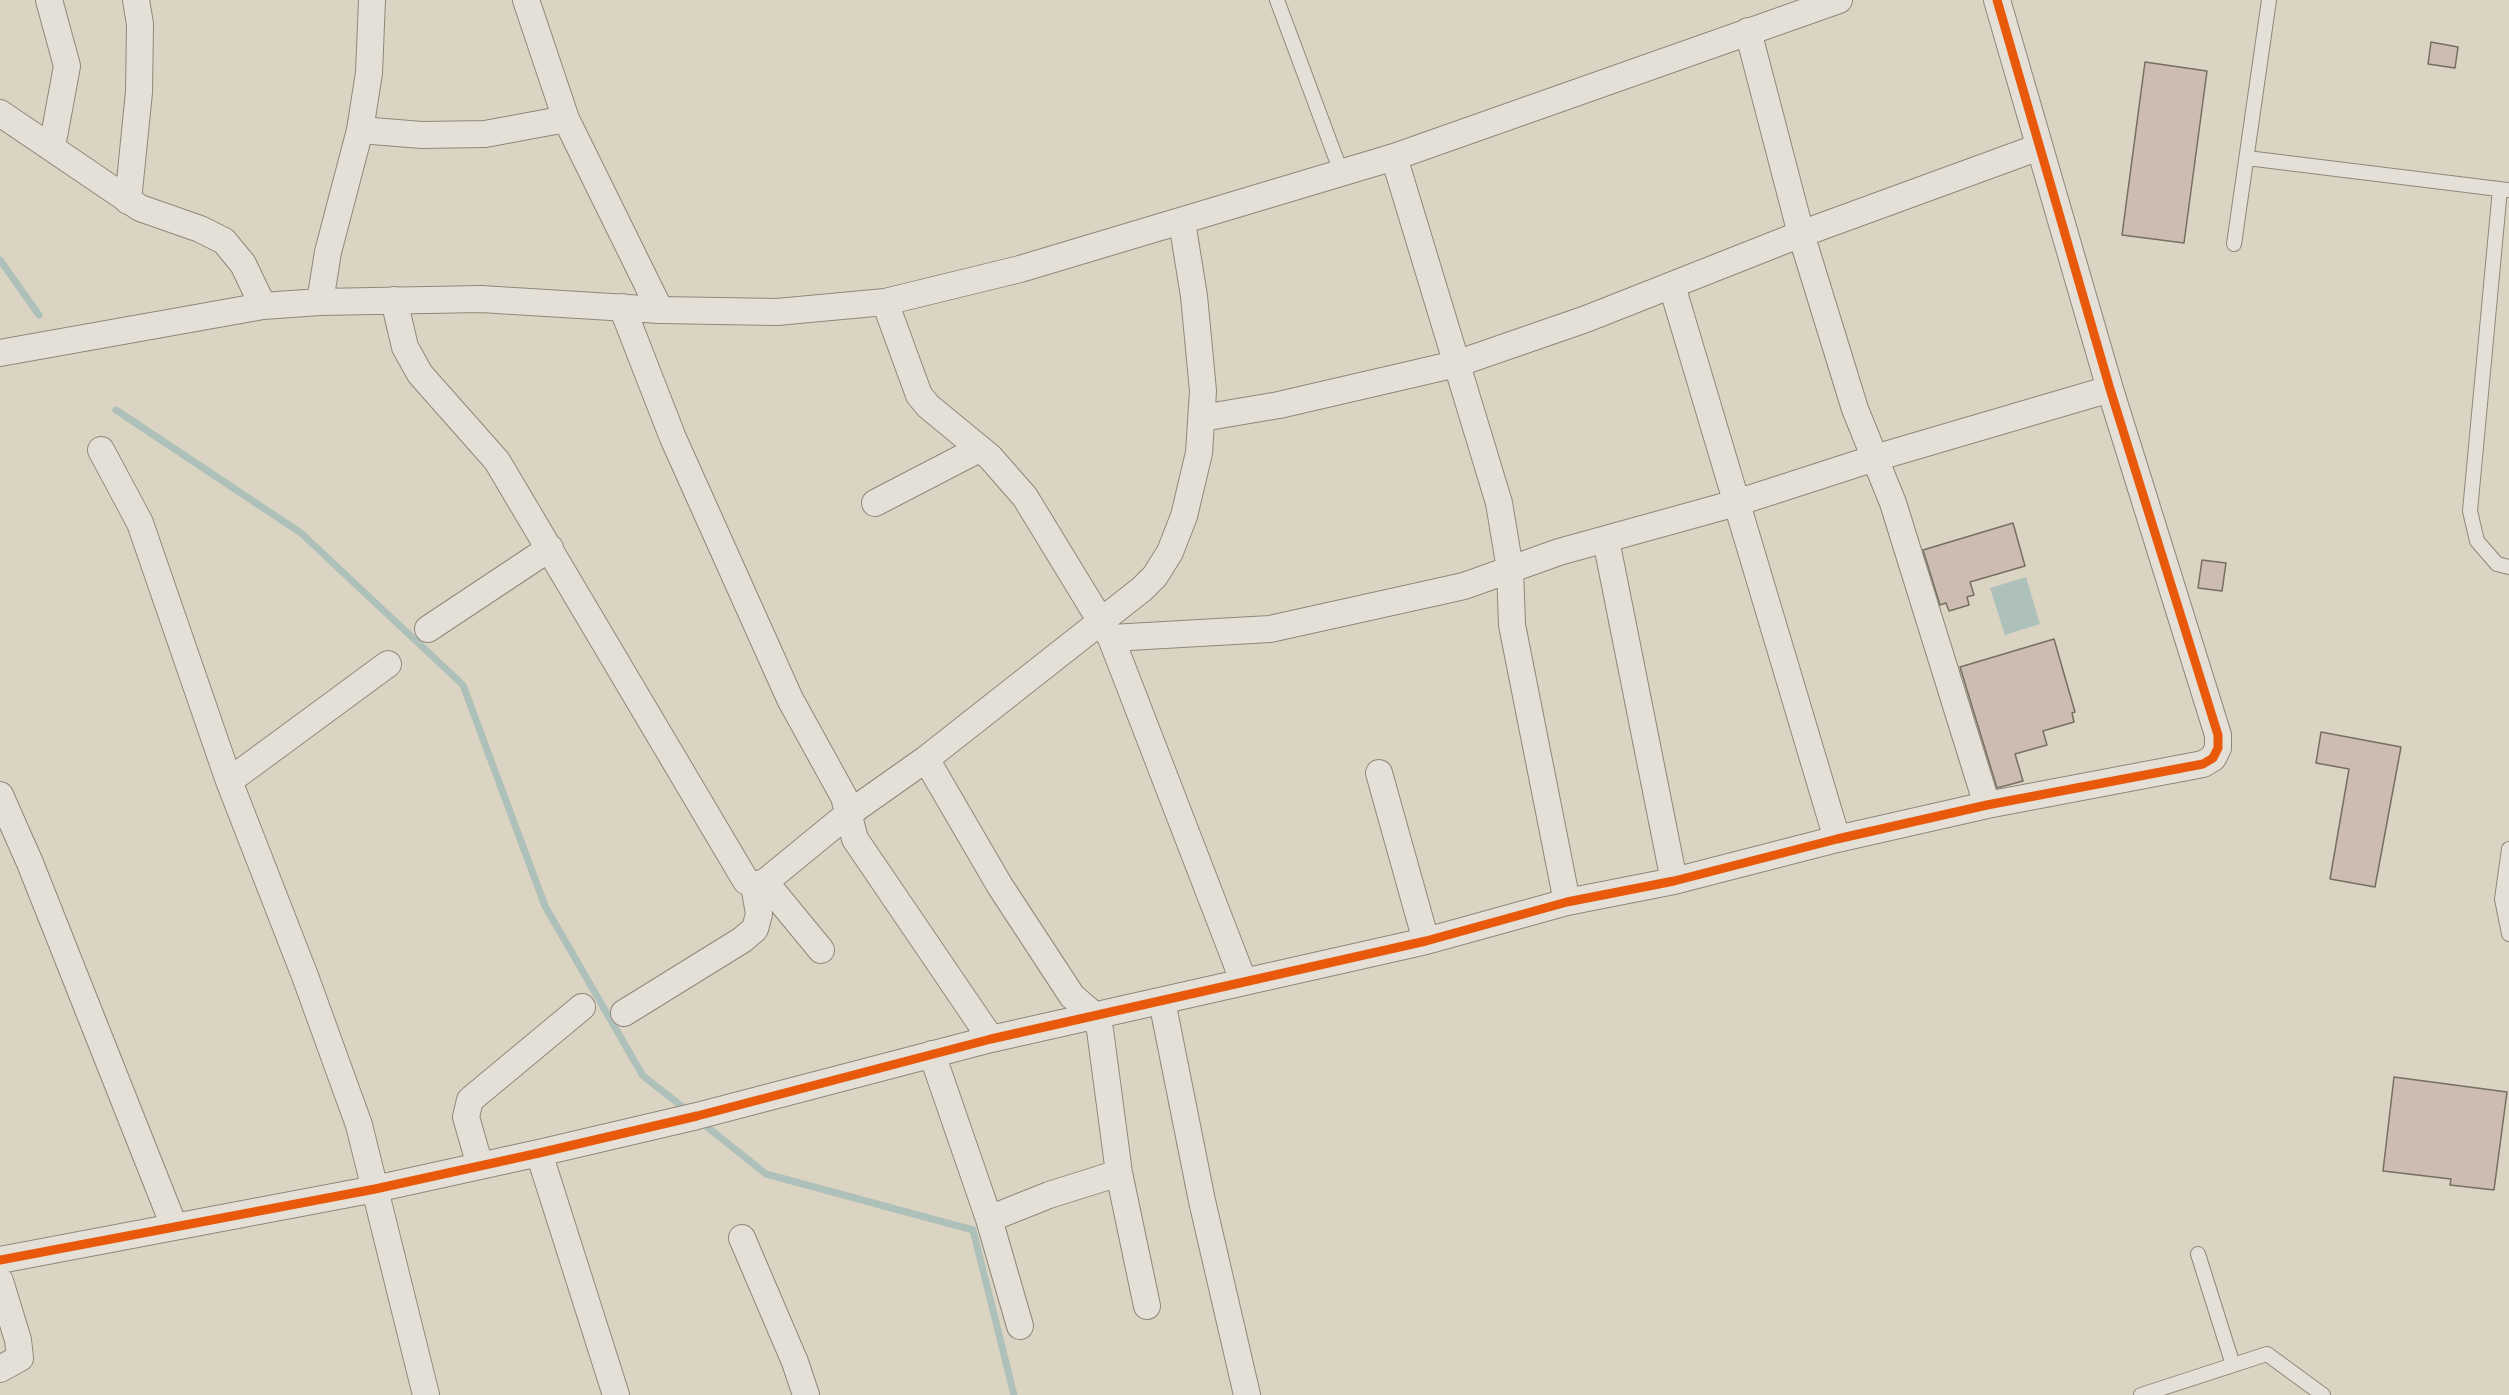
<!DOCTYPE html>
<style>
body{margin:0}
canvas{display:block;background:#dcd4c2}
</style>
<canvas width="2509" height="1395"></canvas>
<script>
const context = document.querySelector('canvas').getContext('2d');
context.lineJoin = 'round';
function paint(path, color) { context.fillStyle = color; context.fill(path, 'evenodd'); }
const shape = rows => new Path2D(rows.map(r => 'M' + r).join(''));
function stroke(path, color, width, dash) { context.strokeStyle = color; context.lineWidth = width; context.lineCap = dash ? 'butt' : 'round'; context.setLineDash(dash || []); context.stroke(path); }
paint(shape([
 [2026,577,2040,624,2005,635,1990,588]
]), '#adc0ba');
stroke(shape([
 [0,260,39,315],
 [116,410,301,533,463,685,545,906,643,1076,688,1111],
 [701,1122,766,1174,973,1230,1014,1395]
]), '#adc0ba', 7);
const building = shape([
 [2431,42,2458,47,2455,68,2428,64,2431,42],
 [2145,62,2207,71,2184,243,2122,235,2145,62],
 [2013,523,2025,566,1970,582,1974,595,1967,597,1969,605,1949,611,1946,603,1940,605,1923,550,2013,523],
 [2202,560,2226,563,2222,591,2198,588,2202,560],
 [2054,639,2075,712,2072,713,2074,722,2043,731,2047,745,2015,754,2023,781,1997,788,1960,667,2054,639],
 [2321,732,2401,747,2375,887,2330,879,2349,769,2316,763,2321,732],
 [2394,1077,2507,1092,2494,1190,2450,1185,2451,1179,2383,1171,2394,1077]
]);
paint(building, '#ccbcb1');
stroke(building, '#766f62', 1.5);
const service = shape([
 [1277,0,1341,172],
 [2247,158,2507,190],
 [2500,189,2470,511,2477,541,2497,564,2509,567],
 [2234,244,2269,0],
 [2509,849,2502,899,2509,934],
 [2198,1254,2233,1365],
 [2141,1395,2267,1354,2323,1395]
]);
const minor = shape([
 [49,0,67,66,52,147],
 [526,0,566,119,660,310],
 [1748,31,1801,234,1855,409,1893,503,1987,805],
 [0,113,140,208,200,229,224,241,243,264,263,306],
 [360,130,422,135,485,134,566,119],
 [1394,157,1499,503,1510,569,1512,625,1567,902],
 [128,201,139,92,140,24,136,0],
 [1672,286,1837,839],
 [394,300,405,347,420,374,497,461,746,881,754,885,765,882,848,814,926,759,1142,589,1155,576,1170,552,1184,516,1199,453,1203,391,1194,296,1182,222],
 [320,302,328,252,360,130,369,73,372,0],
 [885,302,919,395,928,406,990,457,1025,497,1111,638,1243,980],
 [622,307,673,438,790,699,844,797,855,839,991,1039],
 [0,353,263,306,320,302,481,299,660,310,777,312,885,302,1020,269,1394,157,1839,0],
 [1202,418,1279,405,1456,364,1586,319,1801,234,2039,147],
 [101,450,140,523,229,781,305,976,359,1125,426,1395],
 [875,503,979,449],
 [1606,540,1674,881],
 [428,629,550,548],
 [1111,638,1270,629,1464,586,1559,552,1736,503,1875,458,2110,389],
 [926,759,1000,886,1072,996,1094,1015,1100,1030,1119,1173,1147,1306],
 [1379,773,1426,941],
 [229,781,388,664],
 [0,795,30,863,174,1226],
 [765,882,821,950],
 [1162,1001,1202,1201,1247,1395],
 [624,1013,742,940,755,929,759,914,754,885],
 [932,1054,989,1219,1020,1326],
 [539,1153,616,1395],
 [480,1166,466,1117,470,1100,582,1007],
 [989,1219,1049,1195,1119,1173],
 [742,1238,795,1362,806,1395],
 [0,1260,375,1189,539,1153,697,1116,991,1039,1426,941,1567,902,1674,881,1837,839,1987,805,2203,764,2213,758,2218,748,2218,735,2110,389,1997,0],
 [0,1281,18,1340,20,1358,0,1369]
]);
stroke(service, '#8e887b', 16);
stroke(minor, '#8e887b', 28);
stroke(service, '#e4e0d7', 14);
stroke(minor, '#e4e0d7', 26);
stroke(shape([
 [0,1260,375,1189,539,1153,697,1116,991,1039,1426,941,1567,902,1674,881,1837,839,1987,805,2203,764,2213,758,2218,748,2218,735,2110,389,1997,0]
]), '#e8590c', 9);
</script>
